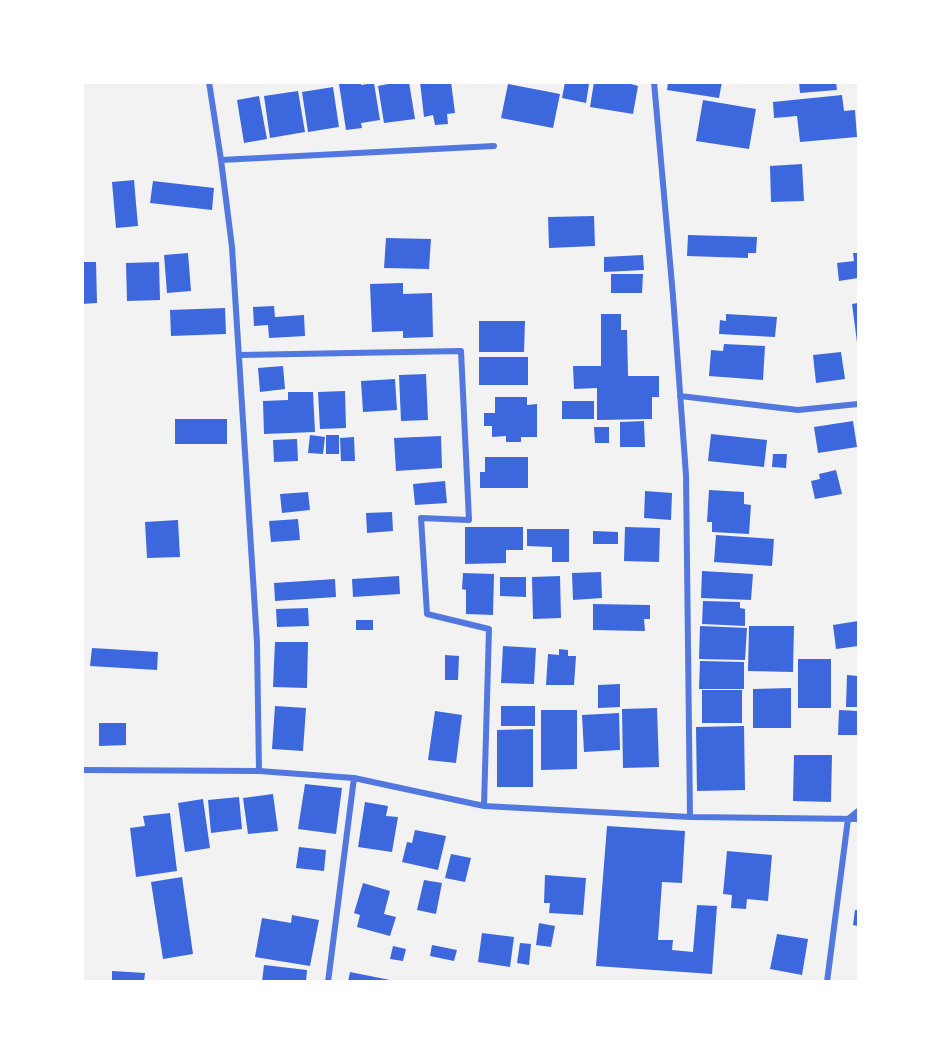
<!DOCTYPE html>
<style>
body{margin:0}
#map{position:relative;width:941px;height:1064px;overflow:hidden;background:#f2f2f2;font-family:Mulish,sans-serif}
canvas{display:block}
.frame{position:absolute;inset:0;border:84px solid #fff;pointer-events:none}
</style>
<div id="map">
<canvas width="941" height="1064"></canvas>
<div class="frame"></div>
</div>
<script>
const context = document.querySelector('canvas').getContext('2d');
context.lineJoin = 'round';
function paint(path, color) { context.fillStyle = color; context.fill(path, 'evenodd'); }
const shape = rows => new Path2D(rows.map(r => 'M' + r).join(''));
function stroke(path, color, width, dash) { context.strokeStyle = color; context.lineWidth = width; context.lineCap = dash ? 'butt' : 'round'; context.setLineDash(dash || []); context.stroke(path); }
paint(shape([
 [346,82,361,82,361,85,374,83,380,120,361,123,362,128,346,130,339,84],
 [398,82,409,82,415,119,384,123,378,86],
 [420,82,451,82,455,113,447,114,448,124,435,125,433,115,424,117],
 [565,82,589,84,586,103,562,98],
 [594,82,624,82,638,86,633,114,590,107],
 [668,82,722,82,719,98,667,90],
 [799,82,836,82,837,90,800,93],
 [508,84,560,94,553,128,501,118],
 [333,87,339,127,308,132,302,92],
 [298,91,305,132,270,138,264,96],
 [842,95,844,111,855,110,857,137,800,142,797,116,774,118,773,102],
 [259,96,267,139,244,143,237,100],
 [703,100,756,109,749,149,696,141],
 [802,164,804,201,771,202,770,166],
 [134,180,138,226,116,228,112,182],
 [153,181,214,188,212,210,150,203],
 [594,216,595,246,549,248,548,217],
 [688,235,757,237,756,253,748,253,748,258,687,256],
 [386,238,431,239,429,269,384,268],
 [188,253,191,291,167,293,164,255],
 [853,253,858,253,858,278,839,281,837,263,854,261],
 [643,255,644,270,604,272,604,257],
 [82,262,96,262,97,303,82,304],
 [159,262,160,300,127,301,126,263],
 [611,274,643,274,642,293,611,293],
 [403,283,403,294,432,293,433,337,403,338,403,331,372,332,370,284],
 [858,303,858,342,857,342,852,304],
 [274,306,275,317,304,315,305,336,269,338,268,325,254,326,253,307],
 [225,308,226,334,171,336,170,310],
 [601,314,621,314,621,330,627,330,628,376,659,376,659,397,652,397,652,419,597,420,597,388,574,389,573,366,601,366],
 [726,314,777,317,775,337,719,334,720,320,726,321],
 [479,321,525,321,524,352,479,352],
 [724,344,765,346,763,380,709,376,711,350,723,351],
 [841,352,845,379,816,383,813,355],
 [479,357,528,357,528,385,479,385],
 [283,366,285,389,260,392,258,368],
 [426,374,428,420,401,421,399,375],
 [395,379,397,410,363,412,361,381],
 [345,391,346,428,320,429,318,392],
 [288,392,313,392,315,432,264,434,263,401,288,400],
 [495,397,527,397,527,405,537,404,537,437,521,437,521,442,506,442,506,436,492,437,492,426,484,426,484,413,495,413],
 [562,401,594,401,594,419,562,419],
 [175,419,227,419,227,444,175,444],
 [644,421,645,447,620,447,620,422],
 [853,421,857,447,818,453,814,427],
 [594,427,609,427,609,443,595,443],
 [711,434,767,440,764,467,708,461],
 [310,435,325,437,323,454,308,453],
 [326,435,339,435,339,454,326,454],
 [441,436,442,468,396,471,394,438],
 [354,437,355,461,341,461,340,438],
 [297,439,298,461,274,462,273,440],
 [773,454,787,454,786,468,772,467],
 [485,457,528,457,528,488,480,488,480,472,485,472],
 [836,470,842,494,815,499,811,481,820,479,819,474],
 [445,481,447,503,415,505,413,484],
 [709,490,744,492,744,504,751,505,749,534,712,532,712,522,707,522],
 [645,491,672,493,671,520,644,518],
 [308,492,310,510,282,513,280,494],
 [392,512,393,531,367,533,366,513],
 [298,519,300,540,271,542,269,521],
 [178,520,180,557,147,558,145,522],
 [465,527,523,527,523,550,506,550,506,563,465,564],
 [625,527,660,528,659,562,624,561],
 [527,529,569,529,569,562,552,562,552,547,527,546],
 [593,531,618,532,618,544,593,544],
 [716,535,774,539,772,566,714,562],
 [702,571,753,574,751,600,701,598],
 [601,572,602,598,573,600,572,573],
 [463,573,494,574,493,615,466,614,466,590,462,589],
 [399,576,400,594,353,597,352,579],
 [560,576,561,618,533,619,532,577],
 [500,577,526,577,526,597,500,596],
 [335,579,336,597,275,601,274,583],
 [703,601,740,602,740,608,745,609,745,626,702,624],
 [593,604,650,605,650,619,644,619,645,631,593,630],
 [308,608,309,626,277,627,276,609],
 [356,620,373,620,373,630,356,630],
 [858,621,858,646,836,649,833,625],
 [700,626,747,628,745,660,699,659],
 [749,626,794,626,793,672,748,671],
 [275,642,308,642,307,688,273,687],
 [503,646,536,648,534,684,501,683],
 [92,648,158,652,157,670,90,666],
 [559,649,568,650,568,656,576,656,574,685,546,685,548,654,559,655],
 [445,655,459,656,458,680,445,680],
 [798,659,831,659,831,708,798,708],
 [700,661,744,662,744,689,699,689],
 [847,675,858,676,858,707,846,707],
 [620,684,620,707,598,708,598,685],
 [791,688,791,728,753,728,753,689],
 [702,690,742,690,742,723,702,723],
 [275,706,306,708,303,751,272,749],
 [501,706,535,706,535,726,501,726],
 [657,708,659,767,623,768,622,709],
 [541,710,577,710,577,769,541,770],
 [839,710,858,711,858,735,838,735],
 [435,711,462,715,456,763,428,760],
 [619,713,620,750,584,752,582,715],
 [99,723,126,723,126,745,99,746],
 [744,726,745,790,697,791,696,727],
 [533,729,533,787,497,787,497,730],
 [794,755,832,755,831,802,793,801],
 [305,784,342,788,336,834,298,829],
 [273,794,278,831,248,834,243,798],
 [239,797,242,829,211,833,208,800],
 [203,799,210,848,185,852,178,803],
 [365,802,388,806,386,816,398,817,392,852,358,847],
 [170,813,177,871,136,877,130,828,145,826,143,816],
 [607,826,685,831,682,883,662,882,658,940,673,940,672,950,693,952,697,905,717,906,712,974,596,966],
 [415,830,446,836,438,870,402,862,407,842,412,843],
 [299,847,326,850,324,871,296,868],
 [727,851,772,855,768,901,747,899,746,909,731,908,732,895,723,894],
 [451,854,471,858,465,882,445,878],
 [545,875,586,878,583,915,549,913,550,903,544,903],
 [182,877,193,954,163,959,151,882],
 [424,880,442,883,436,914,417,910],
 [363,883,390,891,384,914,396,917,390,936,357,927,360,915,354,913],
 [855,910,858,910,858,926,853,925],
 [292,915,319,920,310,966,255,957,262,918,291,923],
 [539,923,555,926,551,947,536,945],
 [482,933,514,937,510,967,478,962],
 [777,934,808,939,802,975,770,969],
 [520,943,531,944,529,965,517,963],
 [432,945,457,950,454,961,430,956],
 [393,946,406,949,403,961,390,959],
 [264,965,307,970,306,982,262,982],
 [112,971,145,973,144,982,112,982],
 [350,972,390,980,390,982,348,982]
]), '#3d67dc');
stroke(shape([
 [209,82,221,160,232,247,257,642,259,771],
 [654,82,673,296,686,475,690,817],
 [221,160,494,146],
 [240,355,461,351,469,520,421,518,427,614,489,629,484,806],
 [680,396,798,410,858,404],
 [82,770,259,771,354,778,484,806,690,817,858,819],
 [328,982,354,778],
 [827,982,848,819,858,811]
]), '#5277de', 6);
</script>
